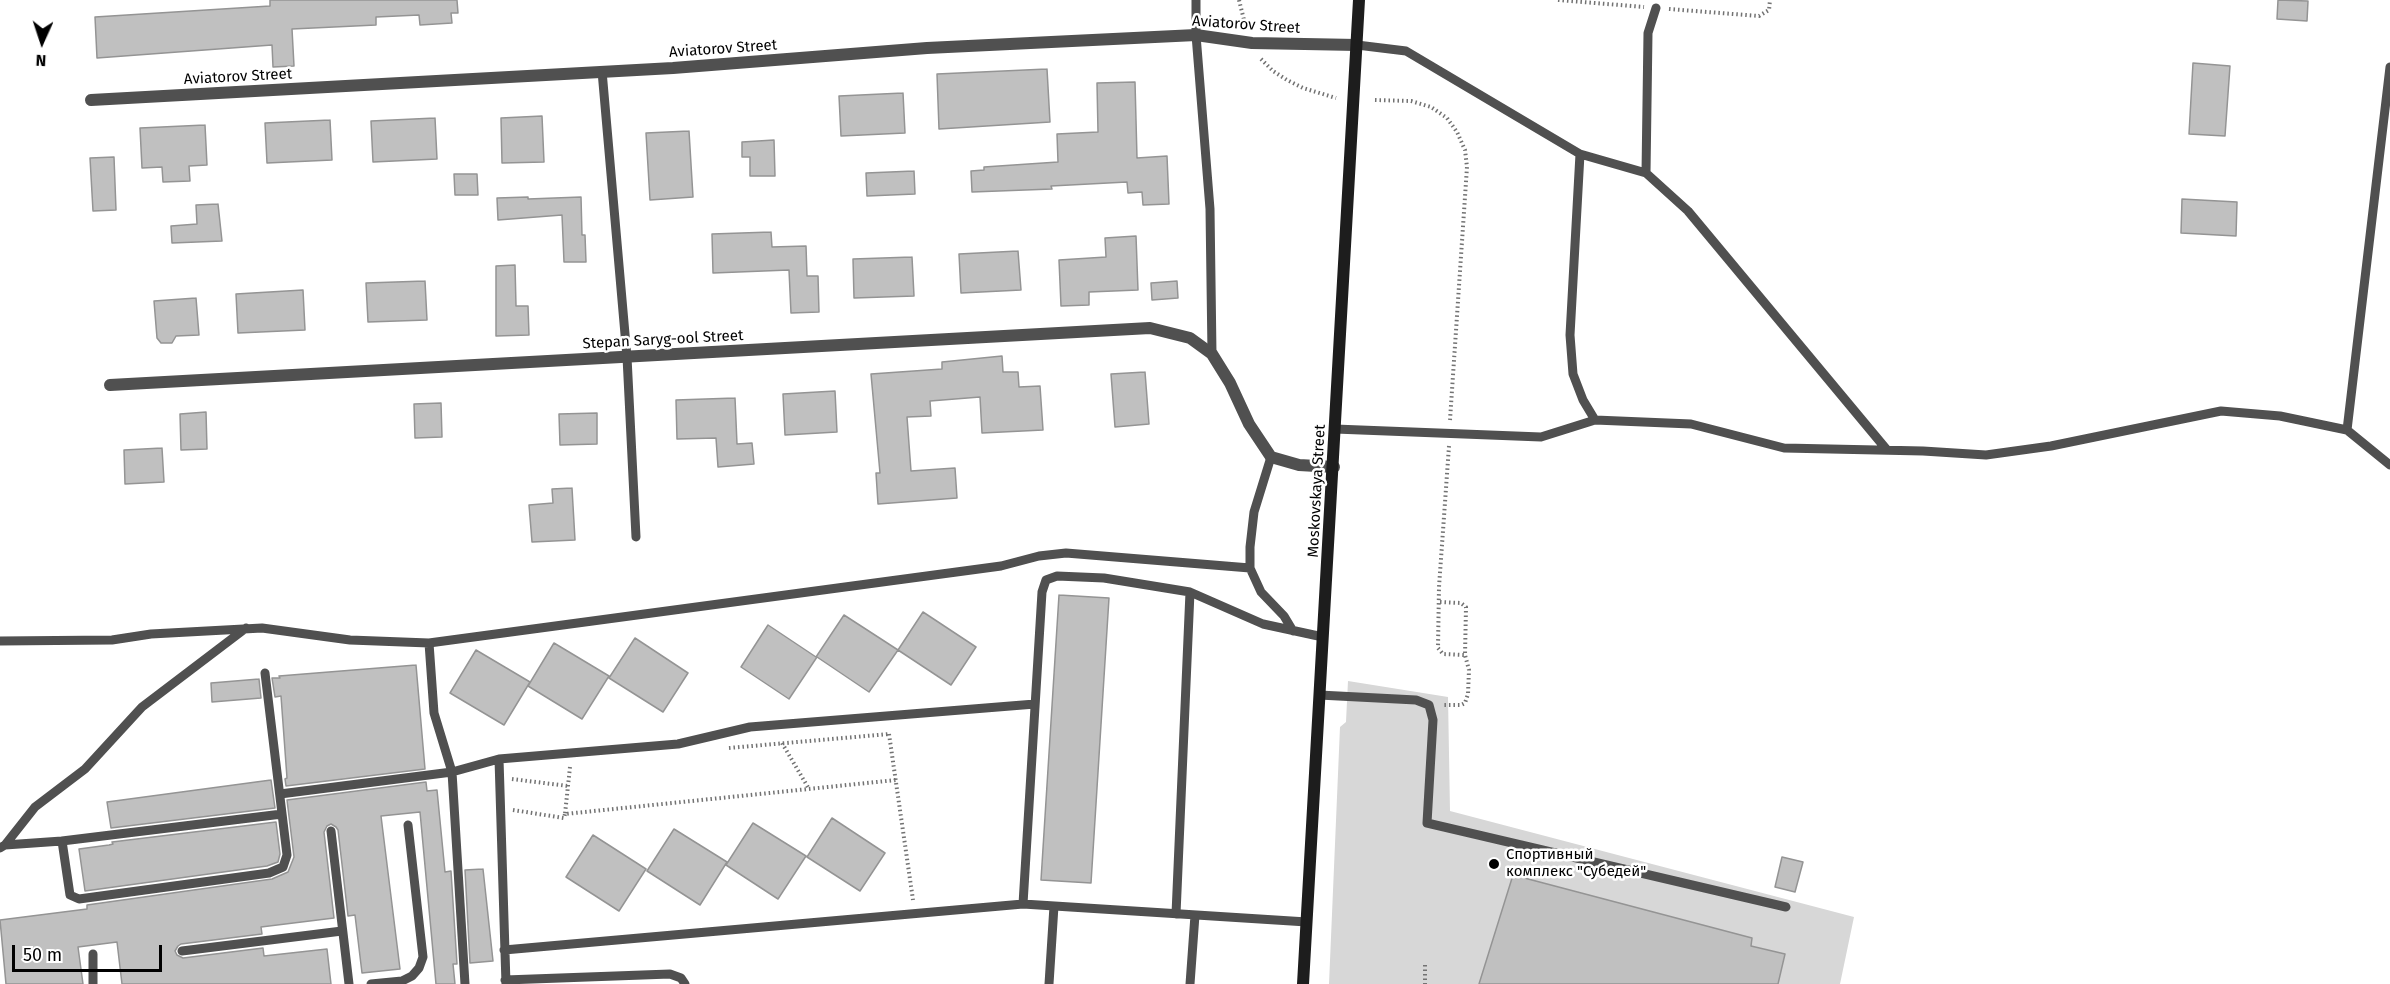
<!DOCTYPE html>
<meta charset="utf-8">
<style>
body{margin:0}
#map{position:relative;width:2390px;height:984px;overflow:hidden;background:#fff;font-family:"Fira Sans",sans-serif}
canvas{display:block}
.north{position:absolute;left:12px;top:12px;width:60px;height:60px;-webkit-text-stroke:4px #fff;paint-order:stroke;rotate:183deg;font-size:16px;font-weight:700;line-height:24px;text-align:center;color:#000}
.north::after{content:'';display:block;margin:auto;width:21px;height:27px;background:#000;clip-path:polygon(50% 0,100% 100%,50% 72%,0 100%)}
.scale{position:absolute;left:12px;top:945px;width:150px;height:27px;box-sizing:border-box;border:3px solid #000;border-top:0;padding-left:8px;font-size:18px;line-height:21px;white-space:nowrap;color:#000;-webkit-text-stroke:4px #fff;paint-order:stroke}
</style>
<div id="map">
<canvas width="2390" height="984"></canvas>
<div class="north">N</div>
<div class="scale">50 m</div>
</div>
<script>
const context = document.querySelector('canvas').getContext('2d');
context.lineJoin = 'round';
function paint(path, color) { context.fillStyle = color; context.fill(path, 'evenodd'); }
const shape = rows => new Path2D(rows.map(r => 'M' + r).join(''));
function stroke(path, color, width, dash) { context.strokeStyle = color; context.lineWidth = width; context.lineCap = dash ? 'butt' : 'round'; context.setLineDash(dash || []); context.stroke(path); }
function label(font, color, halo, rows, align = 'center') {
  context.font = font + ' "Fira Sans",sans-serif'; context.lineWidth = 5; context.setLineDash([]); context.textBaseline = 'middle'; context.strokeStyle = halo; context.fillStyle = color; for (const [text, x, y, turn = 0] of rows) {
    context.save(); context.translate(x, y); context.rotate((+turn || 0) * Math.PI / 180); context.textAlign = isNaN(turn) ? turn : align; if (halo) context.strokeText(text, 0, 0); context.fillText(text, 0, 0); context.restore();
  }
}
paint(shape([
 [1348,681,1448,697,1450,811,1854,917,1840,984,1329,984,1340,727,1346,722]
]), '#d7d7d7');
const building = shape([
 [270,0,457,0,458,13,451,13,452,23,420,25,419,15,376,17,376,25,292,29,294,66,273,67,272,45,97,58,95,17,270,6,270,0],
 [2278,0,2308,1,2307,21,2277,19,2278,0],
 [2193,63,2230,66,2225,136,2189,134,2193,63],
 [1047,69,1050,122,939,129,937,74,1047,69],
 [1135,82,1137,158,1167,156,1169,204,1143,205,1142,192,1128,193,1127,182,1051,186,1052,189,972,192,971,171,984,170,984,167,1058,162,1057,134,1098,132,1097,83,1135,82],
 [903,93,905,133,841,136,839,96,903,93],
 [542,116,544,162,502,163,501,118,542,116],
 [435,118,437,159,373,162,371,121,435,118],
 [330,120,332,160,267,163,265,123,330,120],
 [205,125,207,165,189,166,190,181,163,182,162,167,142,168,140,128,205,125],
 [689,131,693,197,650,200,646,133,689,131],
 [774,140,775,176,750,176,750,157,742,157,742,142,774,140],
 [114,157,116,210,93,211,90,158,114,157],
 [914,171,915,194,867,196,866,173,914,171],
 [454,174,477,174,478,195,455,195,454,174],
 [528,197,528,199,581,197,582,235,585,235,586,262,564,262,562,215,498,220,497,198,528,197],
 [2182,199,2237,202,2236,236,2181,233,2182,199],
 [218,204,222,241,172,243,171,226,197,224,196,205,218,204],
 [771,232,772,247,806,246,807,276,818,276,819,312,791,313,789,270,713,273,712,234,771,232],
 [1136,236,1138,290,1089,292,1089,305,1061,306,1059,260,1106,257,1105,238,1136,236],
 [1018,251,1021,290,961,293,959,254,1018,251],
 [912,257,914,296,854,298,853,259,912,257],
 [515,265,516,306,528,306,529,335,496,336,496,266,515,265],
 [425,281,427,320,368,322,366,283,425,281],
 [1177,281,1178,298,1152,300,1151,283,1177,281],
 [303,290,305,330,238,333,236,294,303,290],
 [196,298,199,335,176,336,172,343,161,343,157,338,154,301,196,298],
 [1002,356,1003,372,1018,372,1019,387,1040,386,1043,430,982,433,980,397,930,401,931,416,907,417,911,471,955,468,957,498,878,504,876,473,880,473,871,374,942,369,942,362,1002,356],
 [1145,372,1149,424,1115,427,1111,374,1145,372],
 [835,391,837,432,785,435,783,394,835,391],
 [735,398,737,444,752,443,754,464,718,467,716,438,677,439,676,400,735,398],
 [441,403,442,437,415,438,414,404,441,403],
 [206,412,207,449,181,450,180,414,206,412],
 [597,413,597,444,560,445,559,414,597,413],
 [162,448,164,482,125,484,124,450,162,448],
 [572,488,575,540,532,542,529,505,553,503,552,489,572,488],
 [1059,595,1109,598,1091,883,1041,880,1059,595],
 [923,612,976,647,951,685,898,650,923,612],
 [844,615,898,650,869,692,817,657,789,699,741,667,768,625,816,657,844,615],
 [635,638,688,673,663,712,609,678,635,638],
 [554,643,609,676,582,719,528,686,554,643],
 [476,650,530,682,504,725,450,693,476,650],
 [416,665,425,769,286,786,285,779,287,778,281,696,275,697,272,678,280,678,279,676,416,665],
 [259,679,261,698,212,702,211,683,259,679],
 [271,780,275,808,111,828,107,802,271,780],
 [426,782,427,791,437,790,445,872,451,871,457,964,453,964,455,984,436,984,420,812,381,816,400,969,362,973,355,915,348,916,338,830,336,827,331,824,327,826,324,832,334,918,261,927,262,934,181,944,178,946,175,951,177,955,183,958,263,948,264,956,327,949,331,984,122,984,117,942,78,947,83,984,6,984,0,920,87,909,87,905,272,879,288,872,294,857,287,800,426,782],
 [832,818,885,853,860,891,807,857,832,818],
 [276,822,280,854,278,862,267,866,85,891,79,849,109,845,113,844,112,842,276,822],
 [753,823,806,856,778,899,726,865,753,823],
 [674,829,727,862,700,905,647,871,674,829],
 [593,835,646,869,619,911,566,877,593,835],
 [1782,857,1803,862,1795,892,1775,887,1782,857],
 [483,869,493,961,470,963,465,870,483,869],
 [1513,875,1752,938,1751,946,1785,954,1778,984,1479,984,1513,875]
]);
paint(building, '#c0c0c0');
stroke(building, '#949494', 1.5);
stroke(shape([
 [1239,0,1246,28],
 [1558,0,1644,7],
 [1669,9,1759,16,1769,10,1770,0],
 [1261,59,1273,71,1287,80,1303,88,1336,98],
 [1375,100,1411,101,1431,107,1447,118,1457,132,1465,150,1467,167,1450,420],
 [1449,446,1439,587,1438,648,1443,654,1465,655],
 [1440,602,1461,603,1466,607,1465,655,1469,670,1468,694,1465,703,1461,705,1442,705],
 [889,734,913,900],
 [782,743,809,789],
 [729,748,889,734],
 [570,767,565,814,896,780],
 [512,779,568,786],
 [513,810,564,818,565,814],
 [1425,965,1425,984]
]), '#727272', 4, [1.5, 3]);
stroke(shape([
 [1196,0,1196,35,1210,209,1212,354],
 [602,71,627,357,636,537],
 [1580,154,1646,173,1688,211,1887,450],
 [1646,173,1648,33,1656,8],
 [1595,420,1691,424,1784,448,1923,451,1986,455,2051,446,2221,411,2280,416,2347,430,2390,465],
 [1335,429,1541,437,1595,420,1583,400,1573,374,1570,335,1580,154,1406,51,1357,45],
 [2347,430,2390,67],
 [1271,457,1254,512,1250,547,1250,568,1261,592,1284,616,1293,631],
 [0,641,112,640,151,634,262,628,350,640,429,643,1001,566,1039,556,1066,553,1250,568],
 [429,643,434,713,452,772,499,759,678,744,750,727,1035,704],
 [1319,695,1416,700,1429,705,1433,720,1427,823,1786,907],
 [499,759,506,984],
 [280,794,452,772,465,984],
 [331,831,349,984],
 [62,841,282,814],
 [5,845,62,841,70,895,79,899,269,873,283,867,287,855,265,673],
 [0,848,5,845,35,807,85,769,142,707,246,628],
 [1023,904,1042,592,1046,580,1057,576,1104,578,1190,592,1263,624,1323,637],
 [1176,914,1190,592],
 [504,950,1023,904,1307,922],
 [182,951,342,931],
 [93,954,93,984],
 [505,980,670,974,681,978,685,984],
 [371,984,402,981,412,976,419,968,423,957,408,825],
 [1049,984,1054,906],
 [1190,984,1195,915]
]), '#505050', 9);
stroke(shape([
 [91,100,673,68,927,48,1196,35,1252,43,1357,45],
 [110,385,1150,328,1190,338,1212,354,1230,383,1249,424,1271,457,1299,465,1334,467]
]), '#505050', 12);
stroke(shape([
 [1303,984,1359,0]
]), '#1d1d1d', 12);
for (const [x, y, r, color] of [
 [1494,864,6,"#000"]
]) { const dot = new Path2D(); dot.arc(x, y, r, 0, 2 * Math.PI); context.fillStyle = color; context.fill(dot); stroke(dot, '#fff', 2); }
label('15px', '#000', '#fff', [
 ["Aviatorov Street",1246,25,4],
 ["Aviatorov Street",723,49,-4],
 ["Aviatorov Street",238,77,-3],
 ["Stepan Saryg-ool Street",663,340,-3],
 ["Moskovskaya Street",1317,491,-87]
]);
label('15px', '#000', '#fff', [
 ["Спортивный",1506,855],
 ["комплекс \"Субедей\"",1506,872]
], 'left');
</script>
